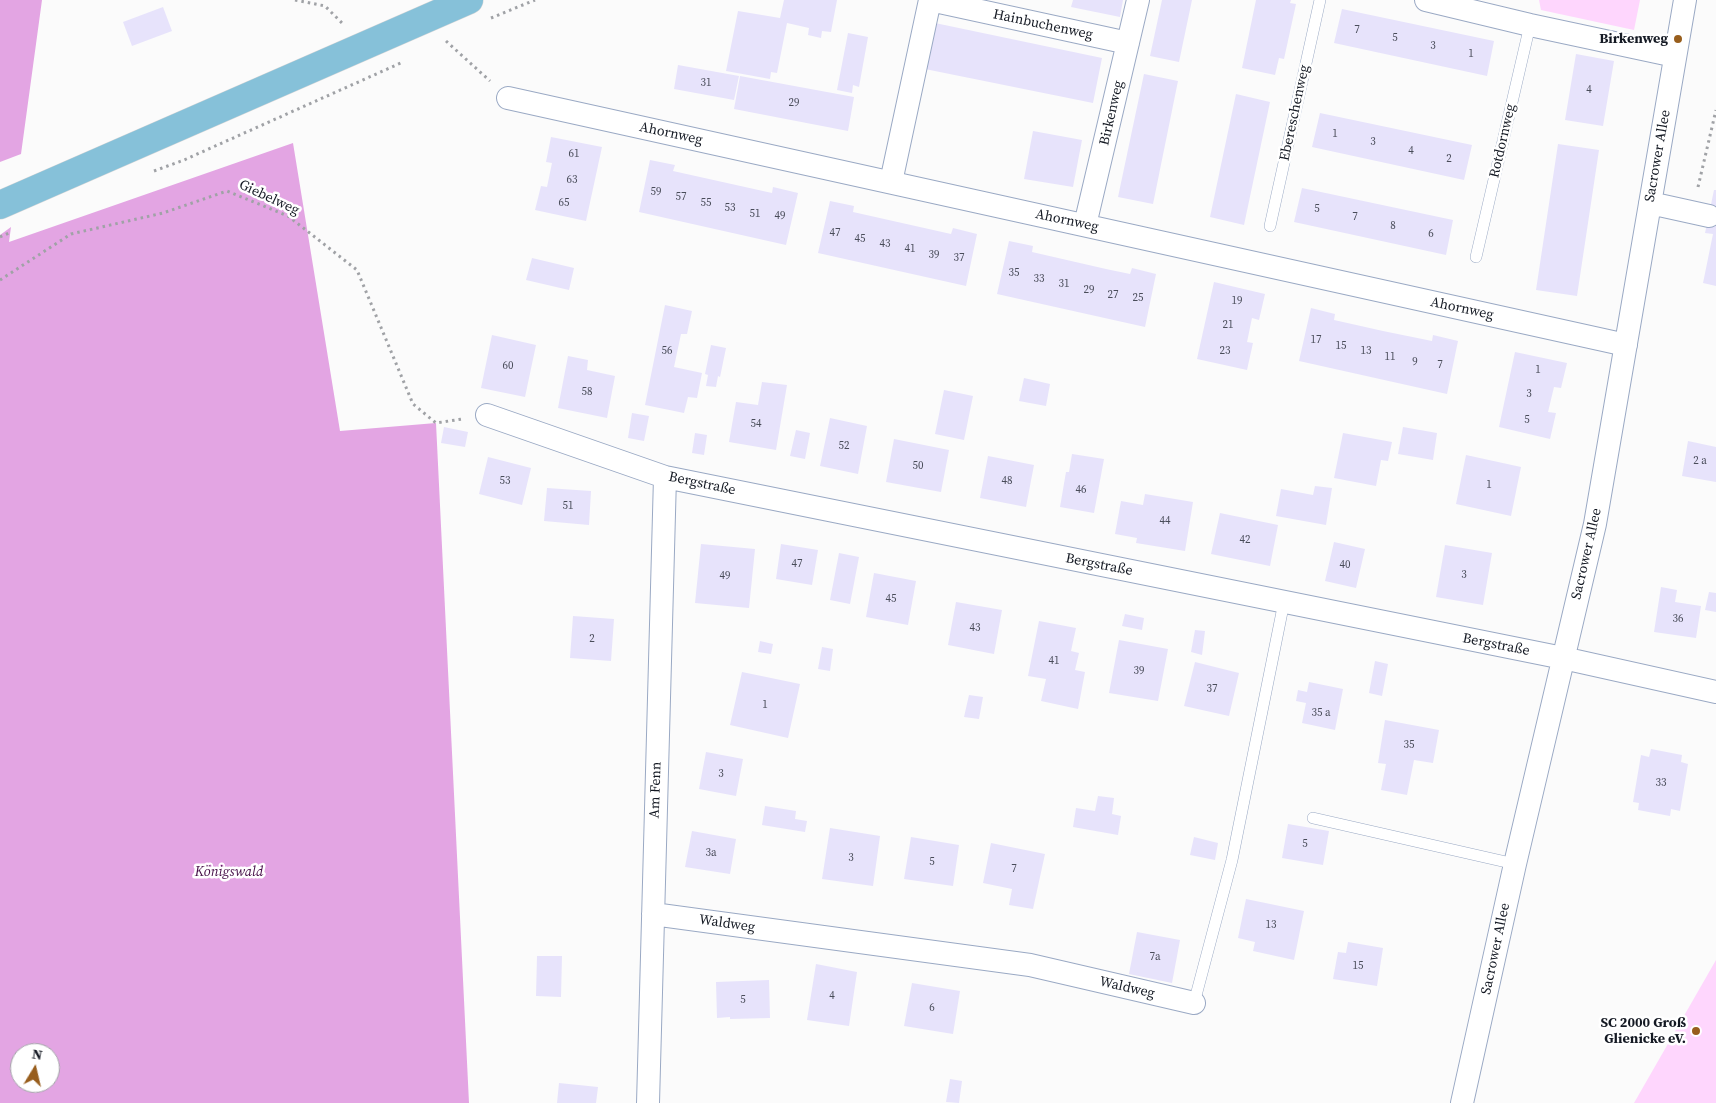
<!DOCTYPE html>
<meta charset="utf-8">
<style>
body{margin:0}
#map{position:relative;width:1716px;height:1103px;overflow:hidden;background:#fbfbfb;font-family:"Source Serif 4",serif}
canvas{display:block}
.north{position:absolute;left:10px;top:1043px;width:50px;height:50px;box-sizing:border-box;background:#fff;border:1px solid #a1a3a7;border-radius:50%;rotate:9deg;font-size:14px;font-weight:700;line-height:20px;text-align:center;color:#141923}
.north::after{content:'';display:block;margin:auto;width:18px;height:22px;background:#985e1d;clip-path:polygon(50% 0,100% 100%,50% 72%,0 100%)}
</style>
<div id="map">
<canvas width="1716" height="1103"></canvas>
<div class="north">N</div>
</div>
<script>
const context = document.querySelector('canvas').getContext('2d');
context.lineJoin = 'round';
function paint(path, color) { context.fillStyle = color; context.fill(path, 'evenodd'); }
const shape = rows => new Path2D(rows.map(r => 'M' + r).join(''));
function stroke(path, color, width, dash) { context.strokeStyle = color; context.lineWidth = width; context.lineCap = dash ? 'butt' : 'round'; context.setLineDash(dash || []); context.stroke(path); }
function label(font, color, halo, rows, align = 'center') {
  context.font = font + ' "Source Serif 4",serif'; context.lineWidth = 5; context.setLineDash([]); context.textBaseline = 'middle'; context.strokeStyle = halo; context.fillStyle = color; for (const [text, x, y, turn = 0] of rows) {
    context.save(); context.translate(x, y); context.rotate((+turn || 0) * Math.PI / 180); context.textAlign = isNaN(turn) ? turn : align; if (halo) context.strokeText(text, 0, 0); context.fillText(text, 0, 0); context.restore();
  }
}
paint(shape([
 [1539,0,1640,0,1634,30,1541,10],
 [1716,960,1716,1103,1634,1103]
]), '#fed6fd');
paint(shape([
 [0,0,42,0,21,154,0,162],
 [293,143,340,431,436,423,469,1103,0,1103,0,235,11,227,9,242],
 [20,1053,50,1053,50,1083,20,1083]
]), '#e3a5e3');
paint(shape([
 [784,0,837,0,831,32,822,31,821,38,808,35,809,28,787,23,777,73,771,72,770,79,726,71,738,11,780,18],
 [1073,0,1123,0,1120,17,1071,7],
 [1162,0,1192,0,1179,62,1150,56],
 [1256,0,1291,0,1290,3,1296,4,1284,59,1279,58,1275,75,1242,68],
 [163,7,172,31,132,46,123,22],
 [1342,9,1494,41,1487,76,1334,43],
 [935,23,1102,58,1093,103,925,69],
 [848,33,868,37,859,87,853,85,852,93,837,90],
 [1576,54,1614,61,1603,126,1565,120],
 [678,65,739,76,734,100,674,89],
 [1144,74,1178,81,1153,204,1118,197],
 [740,76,854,97,848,131,734,109],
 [1236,94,1270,102,1244,225,1210,217],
 [1320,113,1472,145,1464,180,1312,147],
 [1033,131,1082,140,1073,187,1024,179],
 [551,137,602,147,586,221,535,210,541,186,547,187,552,163,546,162],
 [1558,144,1599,150,1577,296,1536,290],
 [650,160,675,165,673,171,772,193,773,187,798,193,786,245,639,212],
 [1302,188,1453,220,1446,255,1294,222],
 [1714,190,1716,190,1716,286,1703,283,1713,234,1705,233],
 [830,201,854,206,853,212,951,234,953,228,977,234,966,286,818,253],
 [1009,241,1033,246,1032,252,1106,269,1130,274,1132,268,1156,274,1145,327,997,294],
 [532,258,574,268,569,290,526,280],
 [1214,282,1265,294,1259,320,1252,318,1247,342,1253,343,1247,370,1197,359],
 [665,305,692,311,687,334,681,334,674,367,702,373,697,398,688,397,684,413,645,405],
 [1311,308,1335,314,1334,320,1383,331,1432,341,1433,335,1458,341,1447,394,1299,361],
 [492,335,536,345,525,397,481,388],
 [711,345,726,348,720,377,718,376,716,387,706,386,708,375,705,374],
 [1515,352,1567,363,1561,388,1554,387,1548,412,1556,413,1550,439,1499,427],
 [568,356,588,360,587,370,615,376,607,418,558,408],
 [1024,378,1050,384,1046,406,1019,401],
 [762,382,787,385,776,450,729,442,736,402,758,405],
 [944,390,973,396,964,440,935,434],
 [632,413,649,416,644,441,628,438],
 [830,418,867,426,858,474,820,466],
 [444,427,468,432,465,447,441,443],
 [1403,427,1437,433,1433,460,1398,454],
 [796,430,810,433,805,459,790,456],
 [695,433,707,435,704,455,692,453],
 [1343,433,1392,442,1388,461,1381,460,1376,486,1334,478],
 [894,439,949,450,941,492,886,482],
 [1688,441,1716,447,1716,482,1682,476],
 [1072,454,1104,459,1094,513,1060,507,1066,472,1069,472],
 [1466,455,1521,467,1511,516,1456,504],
 [988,456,1034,465,1026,507,980,498],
 [488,457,531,468,522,505,479,494],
 [1315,486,1332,488,1326,525,1276,516,1281,489,1313,495],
 [547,488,591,491,589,525,544,521],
 [1145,494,1193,502,1185,551,1136,543,1137,538,1115,534,1121,501,1143,505],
 [1220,513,1278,525,1270,566,1211,554],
 [1334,542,1365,549,1356,588,1325,581],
 [701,544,755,549,749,608,695,603],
 [781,544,818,550,812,585,776,579],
 [1445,545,1492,553,1483,605,1436,597],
 [839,553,859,557,850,604,830,600],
 [874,573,916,581,908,625,866,617],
 [1661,587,1677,590,1675,602,1701,606,1696,638,1654,632],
 [1709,592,1716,593,1716,612,1705,610],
 [956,602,1002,610,994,654,948,645],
 [1125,614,1144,618,1142,630,1122,626],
 [573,616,614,619,611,661,570,658],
 [1039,621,1076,628,1071,651,1079,653,1075,670,1085,672,1078,709,1041,701,1046,679,1028,676],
 [1195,630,1205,631,1202,655,1191,652],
 [1119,640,1168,649,1158,701,1109,693],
 [760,641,773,644,771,654,758,652],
 [822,647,833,649,830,671,818,669],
 [1375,661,1388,664,1382,696,1369,693],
 [1195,662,1239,673,1229,716,1184,706],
 [742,672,800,684,788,738,730,725],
 [1309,682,1343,689,1335,730,1302,723,1306,703,1296,701,1298,690,1307,692],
 [969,695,983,697,979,719,964,717],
 [1385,720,1439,730,1433,763,1414,760,1407,795,1381,790,1386,764,1378,763],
 [1651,749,1682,755,1681,762,1688,764,1680,811,1671,809,1670,816,1638,810,1639,803,1633,802,1641,755,1649,757],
 [706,752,743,759,736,796,699,789],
 [1098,796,1114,798,1112,814,1121,816,1118,835,1073,827,1076,808,1095,811],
 [765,806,796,811,795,819,807,821,805,832,762,825],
 [1288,824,1329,831,1323,865,1282,858],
 [830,828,880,836,873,886,822,879],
 [692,831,736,839,730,874,685,867],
 [911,837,959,845,953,886,904,879],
 [1194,837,1218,843,1215,860,1190,855],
 [991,843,1045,854,1033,909,1009,905,1012,889,983,883],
 [1246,899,1304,911,1294,960,1253,951,1255,942,1238,938],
 [1137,932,1180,940,1172,983,1129,974],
 [1348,942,1383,948,1377,986,1333,979,1338,952,1346,953],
 [537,956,562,956,561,997,536,996],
 [816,964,857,972,849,1026,807,1020],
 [769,980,770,1018,730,1019,730,1017,717,1018,716,982],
 [912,983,960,991,953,1034,904,1026],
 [950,1079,962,1081,959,1103,946,1102],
 [559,1083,598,1087,596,1103,557,1103]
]), '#e7e3fb');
const lane = shape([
 [1270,226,1320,0],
 [1476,257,1530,25],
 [1313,818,1515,864],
 [1194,1003,1232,860,1284,602]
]);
const street = shape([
 [930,0,1128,43],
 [1426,0,1530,25,1675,56],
 [508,98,1626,345],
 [891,182,930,0],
 [1650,203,1709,216],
 [1085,225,1138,0],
 [487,415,665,477,1563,658,1716,692],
 [653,914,1030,965,1194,1003],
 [648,1103,665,477],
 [1462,1103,1515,864,1595,524,1685,0]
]);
const primary = shape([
 [0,205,469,0]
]);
stroke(lane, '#9aa9c4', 12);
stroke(street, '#9aa9c4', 24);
stroke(primary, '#d5d6d7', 29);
stroke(shape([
 [295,0,325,6,344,25],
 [491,18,535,0],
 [446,41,490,81],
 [154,171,184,160,403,62],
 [1698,187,1716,110],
 [0,237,9,233],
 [0,280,71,234,163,213,227,191,288,216,357,270,413,404,436,423,462,419]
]), '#a0a2a6', 3, [2.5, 4]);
stroke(lane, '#fff', 11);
stroke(street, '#fff', 22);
stroke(primary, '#86c1d9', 28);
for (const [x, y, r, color] of [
 [1678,39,5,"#985e1d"],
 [1696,1031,5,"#985e1d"]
]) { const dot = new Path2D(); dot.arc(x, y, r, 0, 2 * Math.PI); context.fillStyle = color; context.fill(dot); stroke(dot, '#fff', 2); }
label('11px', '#494c59', null, [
 ["7",1357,30],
 ["5",1395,38],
 ["3",1433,46],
 ["1",1471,54],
 ["31",706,83],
 ["4",1589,90],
 ["29",794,103],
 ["1",1335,134],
 ["3",1373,142],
 ["4",1411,151],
 ["61",574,154],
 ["2",1449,159],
 ["63",572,180],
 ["59",656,192],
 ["57",681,197],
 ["65",564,203],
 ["55",706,203],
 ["53",730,208],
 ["5",1317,209],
 ["51",755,214],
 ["49",780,216],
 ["7",1355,217],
 ["8",1393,226],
 ["47",835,233],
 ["6",1431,234],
 ["45",860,239],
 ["43",885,244],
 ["41",910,249],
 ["39",934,255],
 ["37",959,258],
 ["35",1014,273],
 ["33",1039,279],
 ["31",1064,284],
 ["29",1089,290],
 ["27",1113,295],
 ["25",1138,298],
 ["19",1237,301],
 ["21",1228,325],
 ["17",1316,340],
 ["15",1341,346],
 ["56",667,351],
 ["23",1225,351],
 ["13",1366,351],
 ["11",1390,357],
 ["9",1415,362],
 ["7",1440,365],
 ["60",508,366],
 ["1",1538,370],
 ["58",587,392],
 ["3",1529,394],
 ["5",1527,420],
 ["54",756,424],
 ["52",844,446],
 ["2 a",1700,461],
 ["50",918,466],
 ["53",505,481],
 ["48",1007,481],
 ["1",1489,485],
 ["46",1081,490],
 ["51",568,506],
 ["44",1165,521],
 ["42",1245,540],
 ["47",797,564],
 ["40",1345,565],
 ["3",1464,575],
 ["49",725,576],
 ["45",891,599],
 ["36",1678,619],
 ["43",975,628],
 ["2",592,639],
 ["41",1054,661],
 ["39",1139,671],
 ["37",1212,689],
 ["1",765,705],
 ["35 a",1321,713],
 ["35",1409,745],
 ["3",721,774],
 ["33",1661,783],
 ["5",1305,844],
 ["3a",711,853],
 ["3",851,858],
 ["5",932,862],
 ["7",1014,869],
 ["13",1271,925],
 ["7a",1155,957],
 ["15",1358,966],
 ["4",832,996],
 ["5",743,1000],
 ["6",932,1008]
]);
label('14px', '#141923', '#fff', [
 ["Hainbuchenweg",1043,25,12],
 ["Birkenweg",1112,113,-77],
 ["Ebereschenweg",1295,113,-78],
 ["Ahornweg",671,134,12],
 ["Rotdornweg",1503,141,-77],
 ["Sacrower Allee",1658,156,-80],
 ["Giebelweg",269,198,25],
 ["Ahornweg",1067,221,12],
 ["Ahornweg",1462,309,12],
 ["Bergstraße",702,484,12],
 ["Sacrower Allee",1587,554,-77],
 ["Bergstraße",1099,565,11],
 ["Bergstraße",1496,645,11],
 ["Am Fenn",656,790,-88],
 ["Waldweg",727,924,8],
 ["Sacrower Allee",1496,949,-78],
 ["Waldweg",1127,988,13]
]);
label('bold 14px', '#141923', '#fff', [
 ["Birkenweg",1668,39],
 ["SC 2000 Groß",1686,1023],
 ["Glienicke eV.",1686,1039]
], 'right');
label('italic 14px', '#440d46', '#fff', [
 ["Königswald",229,872]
]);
</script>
